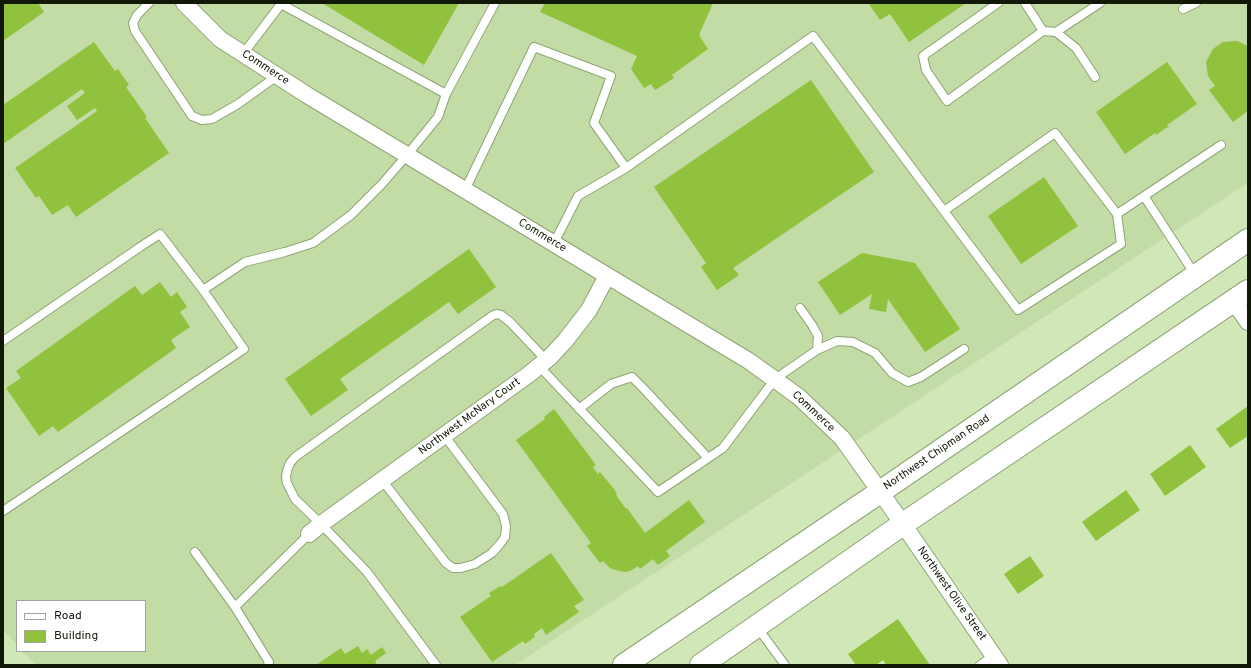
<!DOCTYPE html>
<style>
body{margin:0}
#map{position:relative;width:1251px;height:668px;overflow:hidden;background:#d1e7b7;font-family:Overpass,sans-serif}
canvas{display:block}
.frame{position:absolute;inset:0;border:4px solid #111807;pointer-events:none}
.legend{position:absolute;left:16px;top:600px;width:130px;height:52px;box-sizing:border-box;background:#fff;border:1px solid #a0a39c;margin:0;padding:5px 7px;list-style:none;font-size:12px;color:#111807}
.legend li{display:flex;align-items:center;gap:8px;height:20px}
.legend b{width:20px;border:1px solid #a0a39c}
</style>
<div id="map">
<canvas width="1251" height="668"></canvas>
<div class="frame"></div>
<ul class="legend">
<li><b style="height:5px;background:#fff"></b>Road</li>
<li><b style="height:11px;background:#90c23e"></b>Building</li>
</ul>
</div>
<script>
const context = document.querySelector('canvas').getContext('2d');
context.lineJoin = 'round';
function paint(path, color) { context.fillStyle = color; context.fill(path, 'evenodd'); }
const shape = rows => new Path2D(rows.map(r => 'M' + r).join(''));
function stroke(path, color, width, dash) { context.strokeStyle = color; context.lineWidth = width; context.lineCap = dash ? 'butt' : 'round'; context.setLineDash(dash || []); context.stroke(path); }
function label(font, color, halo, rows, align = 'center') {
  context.font = font + ' Overpass,sans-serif'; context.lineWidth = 3.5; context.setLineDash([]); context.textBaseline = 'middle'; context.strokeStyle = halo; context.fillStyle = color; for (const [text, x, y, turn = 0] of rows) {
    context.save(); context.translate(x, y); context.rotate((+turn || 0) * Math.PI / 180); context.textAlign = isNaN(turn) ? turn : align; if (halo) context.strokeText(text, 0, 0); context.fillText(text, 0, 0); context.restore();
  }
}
paint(shape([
 [3,3,1248,3,1248,183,515,665,36,665,22,651,145,651,145,601,17,601,17,645,3,630]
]), '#c3dba5');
paint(shape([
 [3,3,38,3,44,12,3,41],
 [322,3,459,3,424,65],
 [545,3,713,3,699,35,708,49,672,75,674,78,655,90,651,84,644,88,631,69,637,56,540,12],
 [868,3,966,3,909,42,890,14,880,20],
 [1237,41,1248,46,1248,111,1233,122,1209,90,1215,86,1208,76,1206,62,1213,49,1223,42],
 [94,42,115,71,118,69,129,85,126,87,147,117,145,118,169,153,76,217,68,205,52,215,39,196,36,198,15,168,97,111,95,108,77,120,67,106,85,93,82,89,3,144,3,105],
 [1167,62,1197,104,1167,125,1169,126,1156,135,1155,133,1125,154,1096,112],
 [811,80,874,172,733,268,739,275,717,290,701,267,706,263,654,187],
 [1044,177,1078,226,1021,264,988,216],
 [469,249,496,287,458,314,449,302,340,379,348,390,311,416,285,379],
 [862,253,915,263,960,329,925,352,888,299,886,312,869,309,872,294,840,315,818,282],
 [160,282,171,297,177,292,187,307,180,312,190,327,171,340,176,348,58,432,53,426,39,436,6,388,21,378,16,371,135,286,142,295],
 [1248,406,1248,436,1230,448,1216,429],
 [554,409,596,465,593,467,598,474,600,472,614,489,617,494,616,495,626,509,627,508,645,533,689,500,705,522,666,551,670,556,658,565,653,559,640,569,638,566,632,570,626,572,615,570,610,568,603,561,600,563,587,546,591,543,516,440,545,419,544,417],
 [1190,445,1206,467,1165,496,1150,474],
 [1126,490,1140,510,1096,541,1082,522],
 [551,553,584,600,574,606,579,612,546,635,542,628,534,634,535,637,525,644,523,641,492,662,460,617,491,596,489,593,500,586,502,587],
 [1030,556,1044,576,1018,594,1004,574],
 [898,619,930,665,886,665,883,660,876,665,856,665,848,654],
 [358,646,362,653,367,649,371,655,382,647,386,653,375,661,377,665,316,665,341,648,345,654]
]), '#90c23e');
const service = shape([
 [149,3,137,15,133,23,135,31,192,116,202,120,212,119,238,104,277,76],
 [998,3,923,56,926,70,947,101,1043,31],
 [1025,3,1043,31,1056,32,1076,48,1095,77],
 [1183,9,1196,3],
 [1056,32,1100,3],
 [446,94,495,3],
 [626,168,813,36,1018,310,1121,244,1117,214,1221,145],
 [465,190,534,47,611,76,594,123,626,168,578,196,554,243],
 [1144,196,1196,276],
 [944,211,1055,133,1117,214],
 [203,290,245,262,285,252,313,243,351,215,382,184,407,155,438,117,446,94,281,4,243,54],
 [800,308,812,325,818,336,817,350],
 [3,341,140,247,160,234,203,290,244,349,3,511],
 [539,366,658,492,723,448,775,379,817,350,837,341,853,342,875,353,892,373,908,382,921,377,964,349],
 [579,409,611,384,632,377,644,389,708,458],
 [382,480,446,563,453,568,461,568,475,564,492,553,500,544,505,537,506,526,503,514,444,435],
 [195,552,235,607,269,662,268,665],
 [235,607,309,534],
 [757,627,785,665],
 [436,665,367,572,321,524,295,499,287,483,286,477,287,471,290,463,295,457,492,316,496,314,501,315,510,322,546,360],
 [980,665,993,656]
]);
const minor = shape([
 [184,3,220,39,307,95,749,361,799,397,842,438,903,524,1000,665],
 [1234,302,1248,322],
 [309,534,321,524,528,375,550,357,565,341,589,310,607,276]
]);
const secondary = shape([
 [624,665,880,492,1248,240],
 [701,665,903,524,1248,291]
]);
stroke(service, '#8fa476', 10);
stroke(minor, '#8fa476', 18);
stroke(secondary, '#8fa476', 24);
stroke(service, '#fff', 8);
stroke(minor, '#fff', 16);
stroke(secondary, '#fff', 22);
label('11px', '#111807', '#fff', [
 ["Commerce",265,68,33],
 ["Commerce",542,236,31],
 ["Commerce",813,412,43],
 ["Northwest McNary Court",470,417,-36],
 ["Northwest Chipman Road",937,453,-34],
 ["Northwest Olive Street",951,594,55]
]);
</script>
